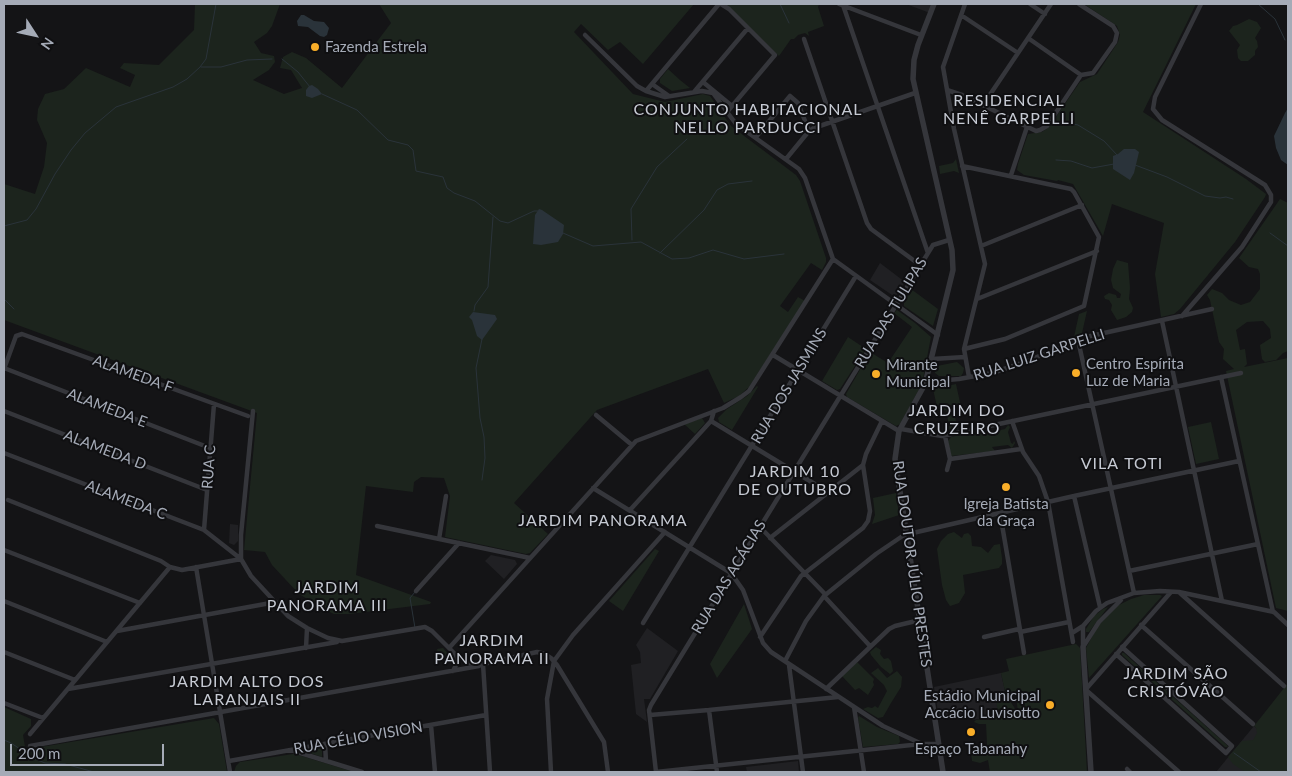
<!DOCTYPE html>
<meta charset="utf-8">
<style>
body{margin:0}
#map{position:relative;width:1292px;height:776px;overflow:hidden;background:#141416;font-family:Lato,sans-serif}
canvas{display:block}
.frame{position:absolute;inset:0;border:5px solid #a5abb7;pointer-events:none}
.north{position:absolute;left:10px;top:10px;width:50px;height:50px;-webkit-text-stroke:4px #0f0f11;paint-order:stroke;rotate:125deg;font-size:14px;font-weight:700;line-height:20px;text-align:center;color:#a5abb7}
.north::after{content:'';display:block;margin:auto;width:18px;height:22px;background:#a5abb7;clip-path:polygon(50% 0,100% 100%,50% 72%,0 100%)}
.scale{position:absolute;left:10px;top:744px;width:154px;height:22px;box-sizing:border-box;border:2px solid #a5abb7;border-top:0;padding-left:6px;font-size:15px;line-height:18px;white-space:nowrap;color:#a5abb7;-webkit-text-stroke:4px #0f0f11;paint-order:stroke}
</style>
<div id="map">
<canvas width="1292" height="776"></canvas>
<div class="frame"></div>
<div class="north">N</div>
<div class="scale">200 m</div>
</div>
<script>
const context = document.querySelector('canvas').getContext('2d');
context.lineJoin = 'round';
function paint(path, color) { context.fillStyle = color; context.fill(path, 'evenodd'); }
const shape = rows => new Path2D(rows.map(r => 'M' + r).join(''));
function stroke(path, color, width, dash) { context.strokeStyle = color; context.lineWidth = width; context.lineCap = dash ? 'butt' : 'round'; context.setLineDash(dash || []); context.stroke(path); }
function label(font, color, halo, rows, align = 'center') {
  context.font = font + ' Lato,sans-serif'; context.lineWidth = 4; context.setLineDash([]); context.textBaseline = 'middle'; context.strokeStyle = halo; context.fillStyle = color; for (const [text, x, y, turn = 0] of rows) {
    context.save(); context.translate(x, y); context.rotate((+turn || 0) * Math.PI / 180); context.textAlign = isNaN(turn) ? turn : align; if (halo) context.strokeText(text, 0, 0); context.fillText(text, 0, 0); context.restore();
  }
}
paint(shape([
 [906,4,934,4,930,13],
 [880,263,905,282,895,297,870,280],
 [230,524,238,525,238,541,234,545,229,543],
 [491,555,515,560,517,564,504,579,485,561],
 [647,628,678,651,650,699,644,699,647,722,636,714,631,665,641,663,640,652,636,645],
 [1001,673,1006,696,997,697,998,716,972,720,970,713,939,718,934,687],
 [1254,726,1288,758,1288,772,1216,772],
 [798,761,799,772,747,772,746,767]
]), '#202023');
paint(shape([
 [195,4,280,4,272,26,267,33,254,42,261,53,274,56,275,62,269,70,253,80,284,94,302,88,291,70,280,68,283,57,292,52,306,58,342,88,391,23,379,4,694,4,643,64,620,42,608,50,581,24,574,32,633,94,665,102,703,94,710,96,731,126,796,175,800,181,826,258,826,262,822,270,811,263,780,306,788,312,798,297,805,301,749,387,739,396,724,403,708,369,597,410,514,503,548,534,530,553,526,554,445,537,450,496,444,478,421,477,414,482,413,492,366,486,356,575,431,602,430,604,349,614,334,614,320,607,299,594,272,565,265,552,244,550,257,413,4,320,4,184,35,194,44,167,47,143,37,120,38,109,45,94,64,89,86,68,130,87,135,75,120,68,124,63,159,65,194,30],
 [725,4,819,4,818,7,824,26,808,32,809,36,805,33,798,35,794,39,791,39,779,56],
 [1084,4,1196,4,1143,112,1246,179,1266,194,1265,197,1235,242,1180,309,1174,314,1161,317,1155,274,1164,223,1112,204,1103,236,1073,184,1058,180,1057,181,1024,175,1017,170,1018,164,1028,134,1042,132,1049,127,1080,82,1097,74,1118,42,1120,35,1117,26],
 [1249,19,1257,22,1261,28,1255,38,1257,41,1258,47,1255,51,1255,55,1248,61,1241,61,1238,58,1237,50,1240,45,1229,31,1233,26,1237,25],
 [668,69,680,80,690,88,672,91,660,83,660,79],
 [956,159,959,173,954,171,940,174,939,166,953,163],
 [1280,199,1288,203,1288,351,1283,353,1276,360,1265,362,1262,359,1260,345,1271,338,1270,329,1263,321,1247,322,1236,330,1240,350,1245,349,1247,364,1244,367,1288,358,1288,611,1276,608,1226,371,1234,369,1223,359,1224,349,1219,342,1210,300,1207,295,1212,289,1222,293,1229,300,1241,305,1250,302,1260,289,1260,274,1258,269,1249,267,1239,258],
 [1117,260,1128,263,1130,288,1129,299,1133,308,1132,312,1126,317,1117,320,1111,310,1112,305,1109,300,1105,299,1104,296,1109,293,1116,295,1117,298,1120,298,1121,294,1113,288,1111,280,1113,269],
 [911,289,938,309,933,326,904,306,904,301],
 [897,310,915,323,931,337,922,384,900,424,896,426,847,397,846,394,870,352,888,363,912,327,894,313],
 [1087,311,1082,333,1074,337,1079,314],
 [848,337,866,349,840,389,837,390,822,381],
 [957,362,964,368,963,373,961,376,939,376,935,373,935,369,937,366],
 [956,384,961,407,953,409,958,429,950,431,946,410,938,411,933,389],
 [757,386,758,387,732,430,719,422,718,418,727,409,747,396],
 [702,418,705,423,695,434,684,424],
 [1211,422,1219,459,1196,464,1188,427],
 [1008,425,1010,427,1008,432,1011,443,1013,444,1014,441,1015,443,1012,448,1008,445,992,447,995,451,951,456,948,441,951,437,979,431,983,434,1005,429],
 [896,493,899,515,872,524,875,515,873,498],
 [954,532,962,538,964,534,968,533,971,536,972,546,981,547,988,553,994,545,1000,544,1002,558,1002,564,999,568,963,575,965,593,959,603,950,606,946,600,942,585,937,549,941,541,948,534],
 [655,549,659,551,623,611,609,601],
 [1144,595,1160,595,1162,596,1089,678,1086,648,1097,627,1117,606,1131,599],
 [744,604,752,629,717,678,710,664],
 [1108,607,1089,632,1086,632,1086,629,1094,616,1103,609],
 [1076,644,1080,648,1087,772,990,772,988,760,980,763,972,761,971,752,975,749,986,748,987,744,986,724,979,724,974,722,976,720,998,716,996,697,1002,696,1008,698,1018,713,1016,694,1006,696,1001,673,1009,671,1006,659],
 [876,647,881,650,880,654,884,659,888,658,891,661,893,671,890,674,881,667,871,655,870,652],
 [443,648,451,657,453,659,439,661,437,649],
 [1122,653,1124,653,1227,745,1228,747,1225,747,1122,655],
 [857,662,874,679,873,682,874,685,868,695,859,688,855,690,842,676],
 [878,668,887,678,897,671,902,677,901,687,891,703,883,717,878,718,863,709,868,707,872,708,875,706,878,708,887,691,884,685,871,673],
 [1288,683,1288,772,1245,772,1233,764,1228,757,1242,741,1253,740,1257,733,1256,728,1254,726],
 [4,707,31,719,31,726,23,735,25,747,30,750,35,748,214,718,219,724,227,772,4,772],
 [859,716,877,727,899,736,900,742,898,744,863,747,858,718],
 [322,748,322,757,304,751,320,748],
 [293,754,295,754,354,772,234,772,236,766,240,762]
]), '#1c241d');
paint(shape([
 [301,15,304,15,314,21,324,22,329,28,327,35,324,37,320,36,308,27,298,26,297,21],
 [312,85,318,89,322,94,312,98,306,96,306,90,309,86],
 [1288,108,1288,165,1281,160,1276,148,1274,136,1285,113],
 [1124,149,1135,149,1139,152,1134,173,1130,180,1113,169,1113,156,1118,154],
 [539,209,542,210,564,225,563,234,558,242,541,245,533,244,535,215],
 [473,312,495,315,497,319,482,340,477,336,472,320,469,317]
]), '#2a333a');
stroke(shape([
 [780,4,789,23],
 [1258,4,1275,19,1285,40],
 [282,59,298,72,310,87],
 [201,67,221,67,247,60,272,59],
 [322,94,357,110,388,140,408,145,413,150,416,171,443,177,447,188,454,193,475,201,500,221,508,223,534,211,538,211],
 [1069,123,1078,125,1104,141,1117,155],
 [1056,160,1071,161,1092,168,1114,164],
 [1135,165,1167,177,1205,196,1220,198,1226,197,1233,199],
 [4,226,27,220,36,209,55,174,71,150,85,133,116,107,173,87,187,79,200,67,206,59,216,4],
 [563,233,593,246,641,242,672,259,689,258,713,250,744,259,784,254],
 [1270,233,1288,246],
 [632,240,631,209,657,167,687,139],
 [660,253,704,210,717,190,728,184,752,181],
 [4,299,14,309],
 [474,311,475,305,488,287,493,217],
 [482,480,485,458,484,437,480,418,476,368,482,339],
 [415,628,410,598,415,592],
 [4,740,11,743,35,759,45,763,65,764,94,772],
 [1234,753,1261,772]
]), '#2a333a', 1);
stroke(shape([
 [721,4,729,9,775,55,727,112],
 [839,4,921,35],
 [965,4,943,67,954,129,985,264,964,349,969,377],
 [1030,4,1045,14],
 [843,5,928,253],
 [961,15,1018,53],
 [585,35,637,86,646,91,665,97,702,91,713,93,736,124,799,169,805,178,833,259],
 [1028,38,1081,75,1093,73,1115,42,1117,33,1113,26,1079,4],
 [804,39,867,223,871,229,920,265],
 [703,82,732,106],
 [652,84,669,96],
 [947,90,962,95,1036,131,1040,130,1047,126,1081,75],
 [646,91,719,4],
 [694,92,748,28],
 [983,105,1051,4],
 [756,137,790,96,798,103,809,131],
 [786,159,809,131,814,128,915,93],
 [962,166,1071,189,1074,192,1099,237,1084,306,1005,339,964,349],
 [1011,175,1027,127],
 [981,246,1082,205],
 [833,259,938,335],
 [977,299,1097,251],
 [1182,316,1242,247,1271,202,1271,195,1265,185,1162,120,1153,109,1155,97,1201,4],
 [1162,321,1222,601],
 [1078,340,1134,593],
 [773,355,899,431],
 [932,359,965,357],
 [4,368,210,448],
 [4,369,16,336,22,334,248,416],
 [1221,377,1273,612],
 [925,382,959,379,992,373,1022,363,1086,337,1212,309],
 [4,411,207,490],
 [253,411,241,535,241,559,251,576,288,616,307,628,328,638,342,641,425,627,432,631,456,655,470,663,483,664,537,652,545,654,551,658,557,665,604,742,608,772],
 [596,415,632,445],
 [711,421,828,492],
 [1012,421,1023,452,1039,476,1048,502,1073,642],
 [901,429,942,436,1241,373],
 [945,436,950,459,1021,449],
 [4,453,204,530,241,559],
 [947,470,950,459],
 [593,488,731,573,743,590,763,643,771,652,883,726,922,744,939,744],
 [1074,496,1100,607],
 [8,500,161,561,170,567,182,570,241,559],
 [630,510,711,421,714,411],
 [1000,513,1024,653],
 [377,526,530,558],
 [759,526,825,594],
 [204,530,214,404],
 [770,538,863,465],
 [439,539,446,496],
 [4,550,140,603],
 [196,567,230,772],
 [1129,571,1258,544],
 [416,591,459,543],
 [1180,593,1284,686],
 [824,596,870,646],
 [4,601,107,642],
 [643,623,856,276],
 [1141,625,1253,724],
 [1083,626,1083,645],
 [117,631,276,602],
 [1020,632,1069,622],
 [1072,633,1083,626,1096,611,1107,603,1134,593,1160,591,1179,592,1274,612,1288,625],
 [760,637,801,576,863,528,868,521,870,511,863,465,866,454,882,421],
 [984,637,1019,629],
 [1083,647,1099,622,1121,600],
 [306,648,307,628],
 [449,648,636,441,723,408,741,397,749,391,833,259],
 [4,652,75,680],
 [1116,654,1226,753,1232,746,1122,647],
 [785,661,806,621,824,596,876,554,904,535,1074,496,1239,461],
 [483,664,490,772],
 [789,665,803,772],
 [453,671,457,663,456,655],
 [68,689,337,642],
 [826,689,889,629,895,626,920,620],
 [1086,689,1171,592],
 [1086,690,1179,772],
 [4,703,43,718],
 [854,707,864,772],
 [709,710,717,772],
 [650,715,709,710,838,697],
 [431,725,435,772],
 [30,734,170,567],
 [325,744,326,761],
 [30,746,479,666],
 [294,751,362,772],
 [229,761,486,715],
 [1127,769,1130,772],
 [551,772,547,699,554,661,573,635,665,532],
 [656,772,649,710,651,705,928,253,933,245,949,240],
 [656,772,921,744]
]), '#35363b', 4.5);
stroke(shape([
 [934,4,918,45,914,60,913,79,952,250,953,270,925,384,899,431,895,459,943,772],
 [1083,647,1091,772]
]), '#35363b', 5.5);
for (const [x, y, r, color] of [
 [315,47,5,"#f9ae29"],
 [1076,373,5,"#f9ae29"],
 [876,374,5,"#f9ae29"],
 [1006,487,5,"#f9ae29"],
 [1050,705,5,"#f9ae29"],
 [971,732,5,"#f9ae29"]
]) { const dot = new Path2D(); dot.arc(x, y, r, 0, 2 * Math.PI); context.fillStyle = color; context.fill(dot); stroke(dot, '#0f0f11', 2); }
label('15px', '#a5abb7', '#0f0f11', [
 ["Fazenda Estrela",325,47],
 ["Centro Espírita",1086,364],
 ["Luz de Maria",1086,381],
 ["Mirante",886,365],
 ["Municipal",886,382],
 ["Igreja Batista",1006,504,"center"],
 ["da Graça",1006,521,"center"],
 ["Estádio Municipal",1040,696,"right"],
 ["Accácio Luvisotto",1040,713,"right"],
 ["Espaço Tabanahy",971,749,"center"]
], 'left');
label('15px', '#a5abb7', '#0f0f11', [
 ["RUA DAS TULIPAS",891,313,-59],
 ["RUA LUIZ GARPELLI",1039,355,-18],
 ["ALAMEDA F",133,374,20],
 ["RUA DOS JASMINS",789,386,-59],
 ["ALAMEDA E",107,408,21],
 ["ALAMEDA D",105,450,21],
 ["RUA C",209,467,-86],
 ["ALAMEDA C",126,500,21],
 ["RUA DOUTOR JÚLIO PRESTES",912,564,82],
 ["RUA DAS ACÁCIAS",729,577,-59],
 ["RUA CÉLIO VISION",358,738,-10]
]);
context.letterSpacing = '1px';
label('16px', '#c6cad3', '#0f0f11', [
 ["RESIDENCIAL",1009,101],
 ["NENÊ GARPELLI",1009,119],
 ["CONJUNTO HABITACIONAL",748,110],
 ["NELLO PARDUCCI",748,128],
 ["JARDIM DO",957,411],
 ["CRUZEIRO",957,429],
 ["VILA TOTI",1122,464],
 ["JARDIM 10",795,472],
 ["DE OUTUBRO",795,490],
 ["JARDIM PANORAMA",603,521],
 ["JARDIM",327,588],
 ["PANORAMA III",327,606],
 ["JARDIM",492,641],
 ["PANORAMA II",492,659],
 ["JARDIM SÃO",1176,674],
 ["CRISTÓVÃO",1176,692],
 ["JARDIM ALTO DOS",247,682],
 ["LARANJAIS II",247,700]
]);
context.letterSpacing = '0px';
</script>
